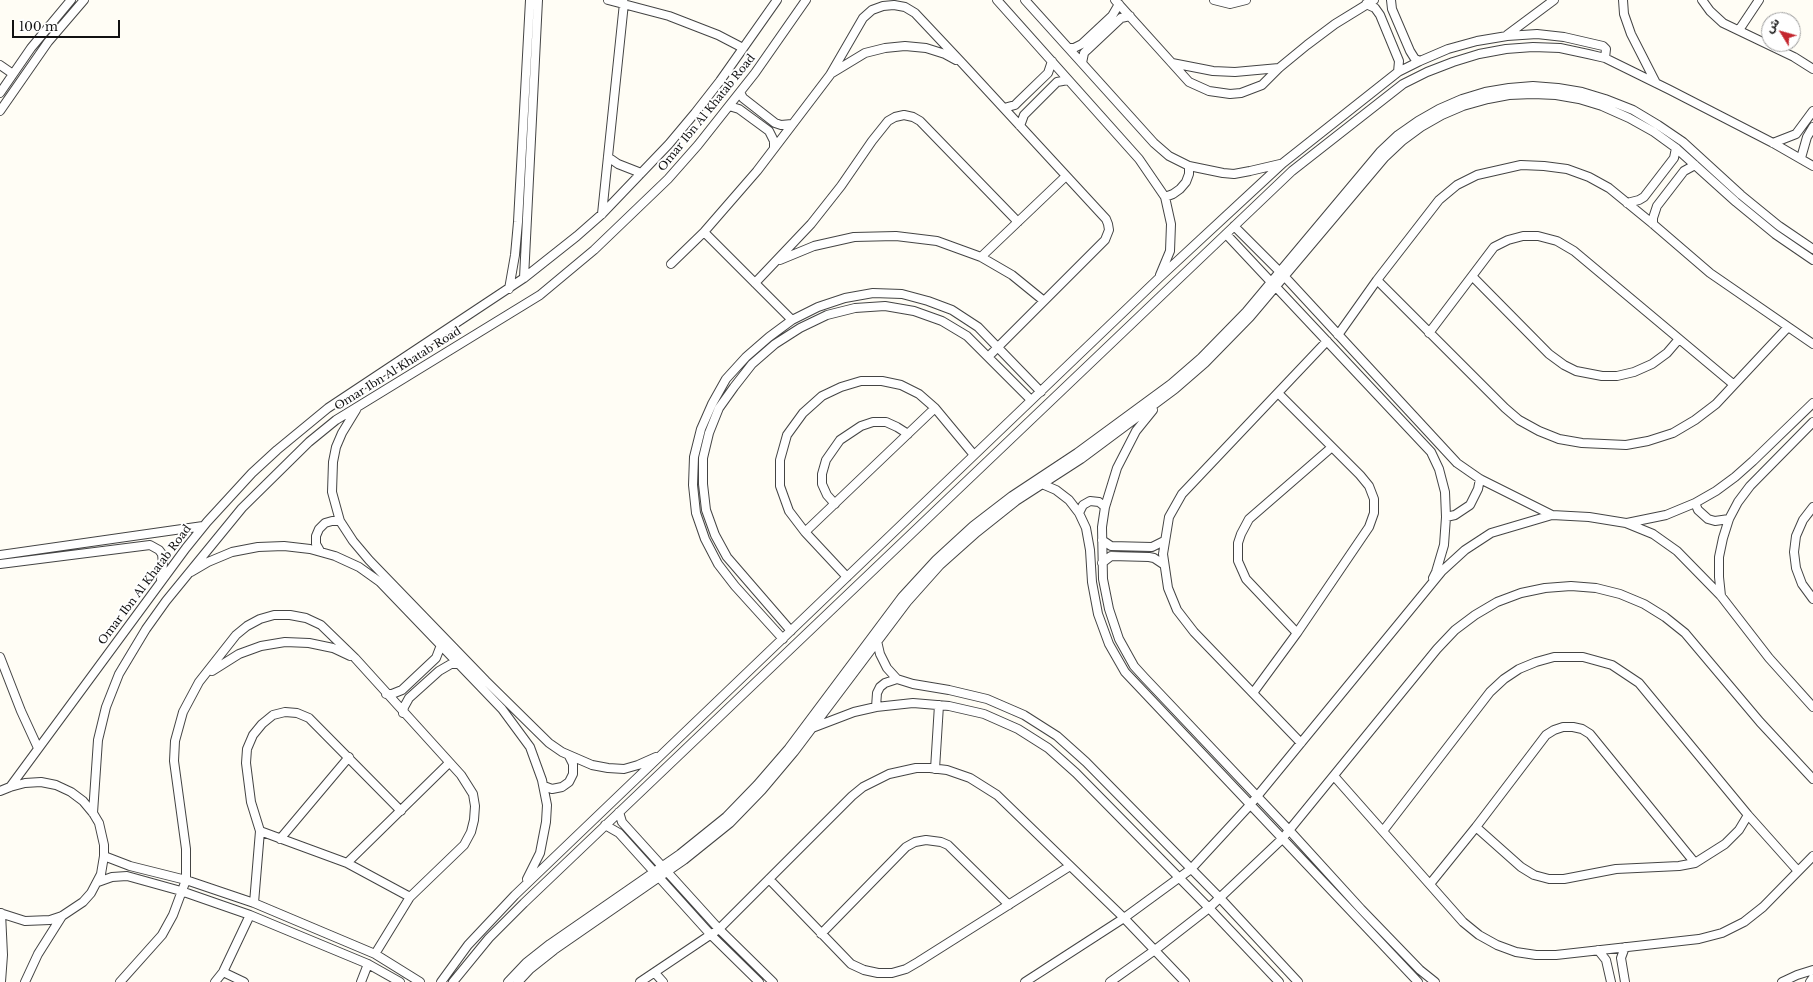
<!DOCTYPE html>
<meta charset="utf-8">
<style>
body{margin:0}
#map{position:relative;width:1813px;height:982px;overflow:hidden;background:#fffdf5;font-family:"Libre Baskerville","Noto Sans Arabic",serif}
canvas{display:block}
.north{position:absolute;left:1761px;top:12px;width:40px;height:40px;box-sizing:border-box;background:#fff;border:1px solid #a0a0a0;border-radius:50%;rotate:307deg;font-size:11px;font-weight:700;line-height:16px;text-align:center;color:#111}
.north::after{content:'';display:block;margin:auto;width:14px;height:18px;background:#c4262e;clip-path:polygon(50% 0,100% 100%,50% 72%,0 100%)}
.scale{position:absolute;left:12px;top:20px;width:108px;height:18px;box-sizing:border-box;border:2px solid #111;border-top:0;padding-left:5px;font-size:12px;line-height:14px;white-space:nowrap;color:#111;-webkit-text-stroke:3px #fff;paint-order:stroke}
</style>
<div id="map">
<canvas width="1813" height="982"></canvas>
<div class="north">ش</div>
<div class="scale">100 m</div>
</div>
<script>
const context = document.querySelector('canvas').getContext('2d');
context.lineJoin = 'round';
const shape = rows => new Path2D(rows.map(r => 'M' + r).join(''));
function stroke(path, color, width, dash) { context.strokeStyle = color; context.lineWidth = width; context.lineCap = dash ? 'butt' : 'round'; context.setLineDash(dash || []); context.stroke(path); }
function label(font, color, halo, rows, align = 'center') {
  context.font = font + ' "Libre Baskerville",serif'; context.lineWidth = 4; context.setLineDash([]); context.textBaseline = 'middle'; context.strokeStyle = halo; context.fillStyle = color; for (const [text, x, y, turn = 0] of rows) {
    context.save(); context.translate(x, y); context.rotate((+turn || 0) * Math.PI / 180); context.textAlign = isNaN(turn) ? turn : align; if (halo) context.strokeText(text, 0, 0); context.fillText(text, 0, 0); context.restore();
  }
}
const minor = shape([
 [608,0,669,16,718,35,743,48],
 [997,0,1139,159,1165,197,1171,224,1170,251,1160,275],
 [1025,0,1154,143,1169,156,1189,166,1223,173,1234,174,1250,171,1280,164],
 [1115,0,1189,82,1209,91,1230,94,1241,93,1262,85,1279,68,1307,45,1335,24,1374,0],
 [1214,0,1230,4,1246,0],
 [1391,0,1392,9,1410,51,1415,59,1420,61],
 [1623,0,1624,14,1631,34,1656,83],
 [1702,0,1710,11,1723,23,1794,57,1813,69],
 [1366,4,1375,8,1380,15,1399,61,1398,72],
 [1739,30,1759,0],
 [1507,35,1554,0],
 [1069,48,1074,48,1082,44,1112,16,1119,4],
 [1082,63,1084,53,1087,50,1121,18,1130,16],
 [1172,63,1213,71,1235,72,1279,68],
 [0,65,13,74],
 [832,73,865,53,885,48,905,46,926,48,945,54,956,60],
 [740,92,743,98,775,123,781,125,792,124],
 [0,93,31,48,71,0],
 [729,106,739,109,769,131,774,141,774,147],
 [1004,108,1015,105,1019,101,1048,73,1052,61],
 [0,111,48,42,84,0],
 [1020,126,1024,115,1057,82,1068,80],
 [1773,143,1796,134,1813,111],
 [608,157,618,164,641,173],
 [1801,158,1807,137,1813,127],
 [1165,197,1173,194,1180,189,1186,182,1189,174,1189,166],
 [1627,203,1639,200,1644,197,1674,158,1676,148],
 [602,214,624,3],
 [1653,224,1653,218,1657,206,1684,171,1695,165],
 [1234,226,1280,272],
 [704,232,792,320],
 [1226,234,1271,282],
 [981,257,1066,176],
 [780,260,814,246,854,237,896,236,937,241,981,257,1012,275,1044,301],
 [671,264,704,232,757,171,830,75,863,18,872,10,883,6,894,5,905,7,915,13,963,64,1106,219,1108,224,1109,230,1105,240,988,357],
 [1472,276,1549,354,1564,365,1576,371,1602,376,1617,376,1634,372,1652,364,1667,353,1679,339],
 [1285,277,1457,463,1480,479,1552,515],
 [524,278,538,0],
 [1377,280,1505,408,1519,420,1539,431,1559,439,1582,443,1626,445,1648,441,1673,433,1695,420,1716,404,1788,327],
 [755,283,811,224,841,186,872,141,888,121,895,117,904,115,913,117,920,121,1018,222],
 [1276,287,1431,452,1439,469,1445,492,1446,517,1444,545,1436,572,1433,578],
 [509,289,515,255,518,222,530,0],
 [1429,333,1494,247,1508,240,1523,236,1538,236,1557,241,1574,251,1733,384],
 [1338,335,1377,280,1439,200,1457,185,1477,175,1521,165,1544,166,1567,169,1589,177,1609,188,1653,224,1710,273,1813,344],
 [356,410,342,433,336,447,333,462,332,492,340,521,353,541,369,560,486,681,549,743,562,752,592,765,608,768,624,769,638,765,656,757],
 [1153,410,1136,431,1117,468,1105,507,1102,527,1103,579,1109,609,1119,639,1134,666,1144,677,1289,830,1361,909,1420,970,1435,982],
 [1042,484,1056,490,1069,500,1079,513,1086,528,1090,550,1092,582,1098,614,1109,644,1125,672,1418,982],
 [1695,503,1698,510,1708,519,1715,521,1729,519],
 [835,504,827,495,822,484,822,474,826,460,840,440,861,426,873,422,886,422,897,427,908,434],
 [1813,507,1803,520,1796,536,1794,552,1796,568,1802,584,1813,599],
 [1079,513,1083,505,1090,501,1099,502,1105,507],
 [1446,517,1455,515,1470,505,1478,489,1480,479],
 [1627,523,1666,515,1695,503,1716,491,1735,477,1753,461,1813,403],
 [805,532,935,408],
 [1102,540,1111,546,1152,547,1164,541],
 [320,551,316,544,316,536,319,529,325,523,332,521,340,521],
 [0,555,203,526],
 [1102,563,1111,556,1149,557,1154,558,1163,564],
 [0,564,150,545,159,550,162,554,163,564,161,579],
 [191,572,208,562,232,552,258,547,284,546,310,549,335,556,359,567,380,582,502,709,530,747,542,780,547,805,546,822,540,853,527,879],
 [847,577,805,532,789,511,780,486,780,460,787,435,803,413,822,396,841,387,861,381,882,381,901,385,919,394,935,408,974,455],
 [1721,596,1719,577,1719,557,1723,538,1729,519,1738,502,1750,486,1813,422],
 [791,631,727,557,715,535,706,510,703,484,703,458,709,433,719,408,734,387,752,364,775,344,800,328,827,315,855,308,885,306,914,311,942,321,967,336,1031,400],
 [1297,633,1246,579,1238,561,1238,543,1241,534,1249,519,1332,447],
 [783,639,735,586,718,564,705,539,696,513,693,485,694,457,701,429,712,404,726,379,746,357,769,337,792,320,818,307,845,298,873,293,902,294,928,301,952,310,978,327,1041,392],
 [877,641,880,654,887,668,897,679,913,684,949,690,987,699,1024,715,1057,736,1086,762,1220,898,1298,982],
 [0,657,21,711,38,748],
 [212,671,239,654,261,646,285,642,309,643,333,648,350,656],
 [1253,693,1297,633,1369,527,1374,513,1374,499,1369,486,1360,475,1278,393],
 [386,694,392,694,402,690,436,658,441,645],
 [876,707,877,693,880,687,885,683,897,679],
 [403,713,404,707,409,698,439,671,451,664,459,664],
 [812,728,854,712,876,707,913,703,949,706,984,714,1018,729,1048,748,1076,773,1209,908,1279,982],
 [1301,743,1194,632,1177,610,1168,588,1163,554,1169,517,1182,494,1327,341],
 [935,769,939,705],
 [1334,776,1463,922,1479,935,1497,945,1516,952,1536,955,1556,955,1699,939,1722,933,1744,922,1763,907,1813,856],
 [544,786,552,789,562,787,569,782,573,774,573,764,569,756],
 [10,787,186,548,207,522,252,473,277,450,328,408,524,278,577,236,602,214,669,144,695,113,720,81,777,0],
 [0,791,10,787,25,783,41,782,56,785,71,792,83,801,93,813,99,823,104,845,104,856,101,874,91,893,83,902,62,916,50,920,25,921,0,913],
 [619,812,622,822,719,929,773,982],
 [93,813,98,740,106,707,119,674,146,629,166,601,242,508,309,442,336,420,540,295,594,250,668,179,698,145,755,73,806,0],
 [605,825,619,833,711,935,759,982],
 [1476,827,1521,867,1534,875,1549,879,1564,879,1616,869,1679,866,1695,863,1725,844,1739,830,1748,815],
 [260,831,347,863,410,897],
 [1383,831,1490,692,1504,679,1519,669,1536,662,1554,657,1583,657,1612,665,1639,683,1748,815,1798,871],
 [280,839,349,757],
 [104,856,130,866,186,880,254,903,375,954,420,982],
 [347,863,449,763],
 [769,879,851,964,864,970,878,973,892,973,906,969,918,962,1070,866],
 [98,882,112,877,127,876,181,891,250,915,368,964,400,982],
 [1430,884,1476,827,1546,735,1554,730,1563,727,1573,727,1582,729,1590,734,1695,863],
 [254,903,260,831,251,802,246,763,247,749,253,735,262,724,273,715,285,712,297,713,309,718,401,811],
 [821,934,906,847,915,842,926,840,941,842,948,845,1009,905],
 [1598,950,1606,960,1611,982],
 [223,972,244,982],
 [655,973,663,982],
 [1,982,3,955,1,913],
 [25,982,38,954,62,916],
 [120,982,162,935,173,915,186,880,186,849,174,761,175,741,183,712,199,682,236,635,247,626,260,619,274,615,290,615,306,618,321,625,355,658,461,775,473,794,475,806,474,820,471,832,464,845,410,897,375,954],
 [215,982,223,972,250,915],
 [361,982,368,964],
 [441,982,468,945,515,895,1160,277,1283,163,1398,72,1420,61,1448,49,1477,41,1507,36,1537,34,1564,37,1603,46,1606,49,1605,58],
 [453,982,489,938,524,903,1292,171,1403,84,1427,72,1453,62,1479,54,1506,49,1533,47,1560,48,1588,54,1605,58,1670,90,1773,143,1813,166],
 [508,982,526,963,550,944,680,854,726,817,757,785,789,748,902,597,936,560,973,526,1012,496,1077,453,1171,384,1201,358,1246,312,1380,152,1398,135,1418,121,1439,109,1462,99,1485,92,1509,88,1533,86,1558,88,1582,92,1605,99,1633,110,1658,125,1683,142,1741,195,1779,226,1813,249],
 [518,982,530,969,554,950,684,860,730,823,762,790,794,752,907,602,940,565,977,532,1016,501,1081,459,1175,389,1205,363,1250,317,1385,157,1402,141,1421,127,1442,115,1463,106,1488,99,1509,95,1533,94,1556,95,1579,99,1602,106,1629,118,1654,132,1676,148,1736,202,1775,234,1813,260],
 [640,982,719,929,852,796,863,787,889,774,916,768,930,768,947,770,970,778,997,795,1124,918,1185,982],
 [1025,982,1124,918,1191,869,1250,805,1442,571,1465,550,1491,533,1552,515,1589,517,1626,523,1653,534,1677,551,1721,596,1769,658,1813,707],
 [1110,982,1155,950,1209,908,1282,839,1437,649,1455,630,1475,615,1497,602,1521,593,1545,588,1571,586,1596,588,1620,594,1644,604,1665,617,1685,633,1760,722,1813,779],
 [1625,982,1621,958,1625,947],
 [1782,982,1797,975,1813,970],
 [1810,982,1813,978]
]);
stroke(minor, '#444', 10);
stroke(minor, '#fff', 8);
label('11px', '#111', '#fff', [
 ["Omar Ibn Al Khatab Road",707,113,-51],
 ["Omar Ibn Al Khatab Road",398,369,-32],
 ["Omar Ibn Al Khatab Road",145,585,-53]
]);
</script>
